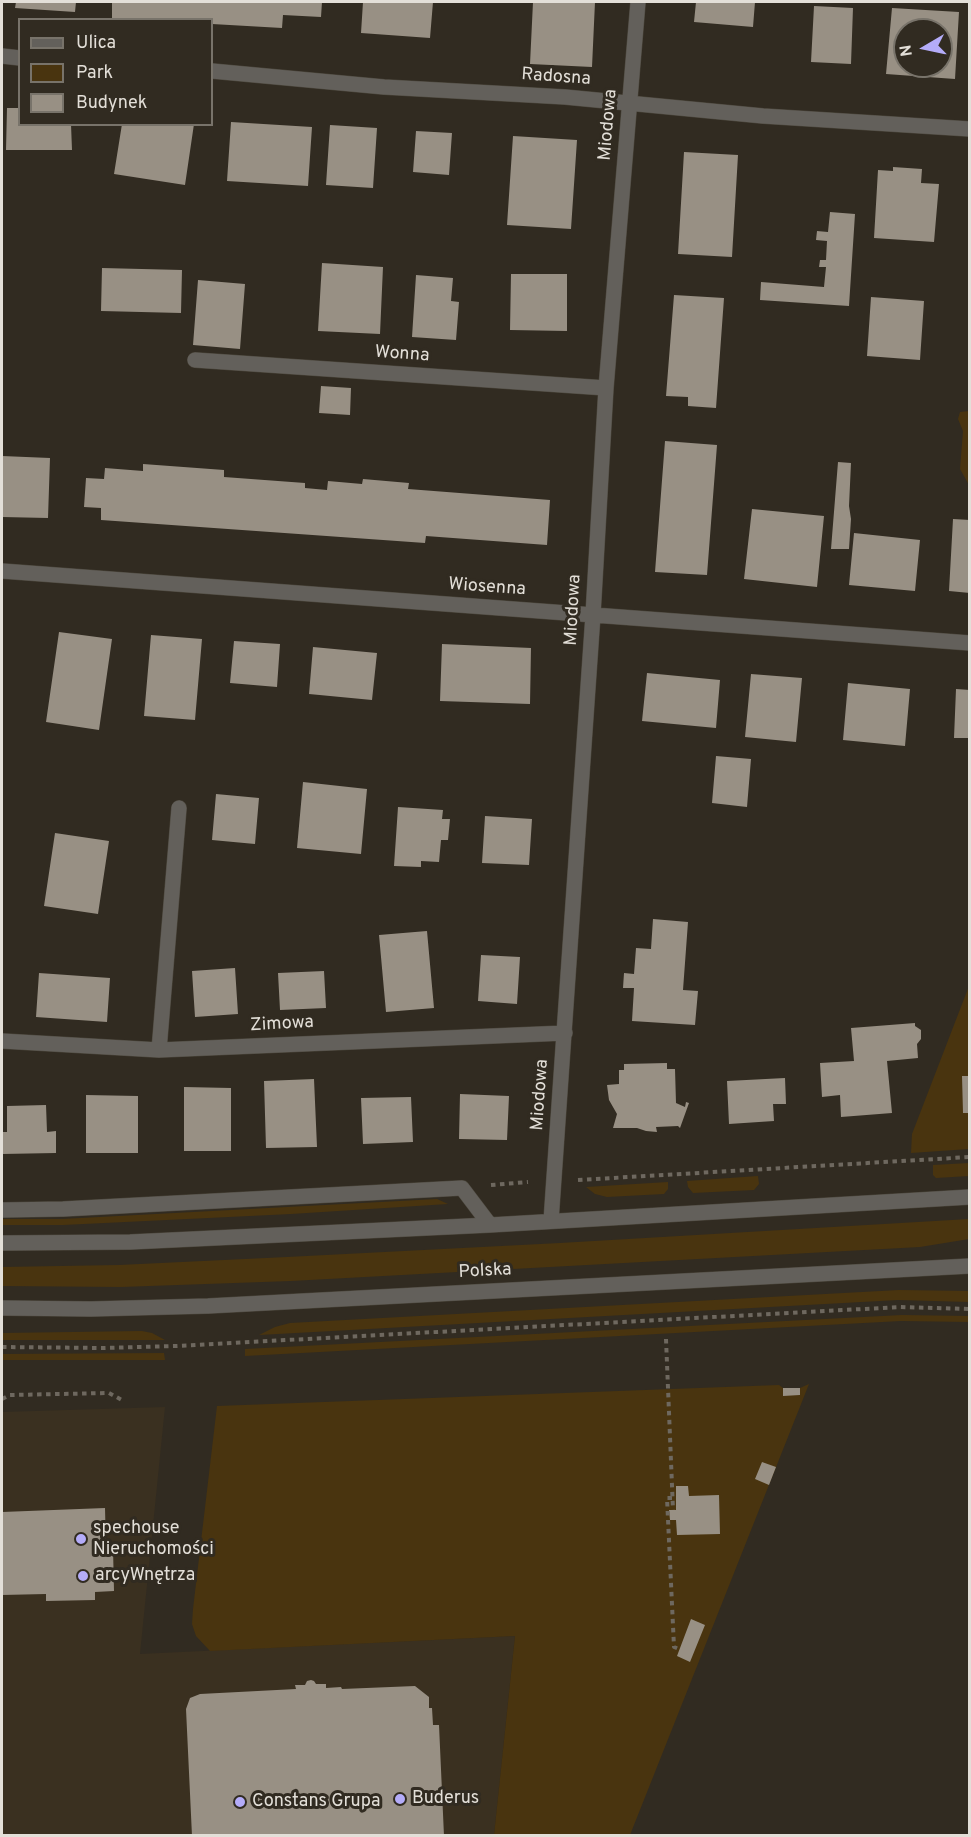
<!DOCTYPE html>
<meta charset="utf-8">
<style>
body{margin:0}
#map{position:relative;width:971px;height:1837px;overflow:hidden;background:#312b21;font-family:Overpass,sans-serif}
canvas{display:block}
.frame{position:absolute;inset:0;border:3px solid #e3dfd8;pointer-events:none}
.legend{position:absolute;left:18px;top:18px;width:195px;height:108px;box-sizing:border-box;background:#312b21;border:2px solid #78736a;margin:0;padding:8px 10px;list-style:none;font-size:18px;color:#e3dfd8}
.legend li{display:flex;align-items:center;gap:12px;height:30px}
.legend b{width:30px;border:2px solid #78736a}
.north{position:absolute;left:893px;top:18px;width:60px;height:60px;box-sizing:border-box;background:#312b21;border:2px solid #78736a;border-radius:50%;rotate:261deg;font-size:16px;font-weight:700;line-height:24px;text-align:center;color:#e3dfd8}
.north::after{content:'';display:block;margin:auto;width:21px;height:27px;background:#b4acf9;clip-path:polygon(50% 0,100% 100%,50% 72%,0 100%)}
</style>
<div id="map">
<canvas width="971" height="1837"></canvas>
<div class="frame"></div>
<ul class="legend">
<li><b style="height:8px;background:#63605b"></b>Ulica</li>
<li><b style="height:16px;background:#49340f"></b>Park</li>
<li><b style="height:16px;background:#989084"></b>Budynek</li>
</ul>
<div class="north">N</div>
</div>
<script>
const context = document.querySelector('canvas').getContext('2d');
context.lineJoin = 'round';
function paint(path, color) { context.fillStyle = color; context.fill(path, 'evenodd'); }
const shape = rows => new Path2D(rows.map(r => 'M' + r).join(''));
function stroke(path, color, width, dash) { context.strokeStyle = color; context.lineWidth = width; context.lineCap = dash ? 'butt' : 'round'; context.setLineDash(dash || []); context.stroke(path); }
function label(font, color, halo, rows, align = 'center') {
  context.font = font + ' Overpass,sans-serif'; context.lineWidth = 6; context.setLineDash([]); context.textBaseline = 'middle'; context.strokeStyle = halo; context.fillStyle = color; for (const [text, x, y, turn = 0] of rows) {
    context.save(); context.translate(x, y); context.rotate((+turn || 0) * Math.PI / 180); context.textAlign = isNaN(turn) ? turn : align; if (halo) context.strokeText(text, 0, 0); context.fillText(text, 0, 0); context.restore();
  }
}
paint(shape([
 [165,1407,140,1654,515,1636,494,1835,2,1835,2,1412]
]), '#3a3020');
paint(shape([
 [969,411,970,411,969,485,960,469,963,431,958,419,960,412],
 [969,986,969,1149,911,1153,912,1134],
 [969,1163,969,1176,936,1178,933,1175,933,1165],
 [758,1176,759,1184,754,1190,693,1193,688,1187,687,1181],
 [668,1182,668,1189,664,1194,607,1197,595,1194,586,1187],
 [437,1199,448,1204,291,1214,63,1225,2,1225,2,1219,62,1219],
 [969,1219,969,1239,920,1247,291,1281,121,1287,2,1286,2,1267,119,1265,287,1257,560,1243],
 [899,1290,969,1291,969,1302,898,1300,259,1335,275,1327,290,1323],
 [902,1315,969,1316,969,1322,901,1321,245,1356,245,1349],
 [142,1331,152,1333,165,1340,2,1340,2,1333],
 [164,1353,165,1360,2,1360,2,1354],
 [809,1384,630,1835,494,1835,515,1636,210,1651,196,1636,192,1624,193,1609,217,1406,779,1385,783,1388,800,1388]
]), '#49340f');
paint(shape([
 [16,2,76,2,75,12,15,8],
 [112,2,322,2,321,17,283,15,282,28,212,24,212,20,112,19],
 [363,2,433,2,430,38,361,33],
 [533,2,595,2,592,67,530,64],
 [696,2,755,2,753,27,694,22],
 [814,6,853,8,851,64,811,62],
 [892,8,959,12,955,79,886,74],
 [905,30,941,30,941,66,905,66],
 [7,108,20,108,20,124,71,124,72,150,6,150],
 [231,122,312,127,308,186,227,181],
 [122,124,194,124,185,185,114,174],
 [330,125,377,128,373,188,326,185],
 [416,131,452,133,449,175,413,172],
 [513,136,577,140,571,229,507,225],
 [684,152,738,155,732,257,678,254],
 [893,167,922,169,921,183,939,184,934,242,874,238,878,170,893,171],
 [830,212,855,214,849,306,760,300,761,282,824,287,826,267,819,267,820,260,826,260,827,241,816,240,817,231,828,232],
 [322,263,383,267,380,334,318,331],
 [102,268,182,270,181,313,101,311],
 [511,274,567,274,567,331,510,330],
 [416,275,453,278,451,301,459,302,456,340,412,337],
 [198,280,245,284,240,349,193,345],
 [674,295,724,298,716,408,688,406,688,397,666,396],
 [871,297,924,301,920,360,867,356],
 [321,386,351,388,350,415,319,413],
 [665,441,717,445,707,575,655,572],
 [2,456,50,458,48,518,2,517],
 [838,462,851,463,849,506,851,519,849,549,831,549],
 [143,464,224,470,224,477,305,483,305,488,327,490,328,481,362,484,363,479,409,483,408,489,550,500,547,545,426,536,425,543,383,540,101,520,101,508,84,507,86,478,104,479,105,468,143,471],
 [752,509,824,516,817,587,744,579],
 [953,519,970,520,970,593,949,591],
 [854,533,920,540,915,591,849,585],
 [59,632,112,639,99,730,46,722],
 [151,635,202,639,195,720,144,716],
 [234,641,280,644,277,687,230,683],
 [442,644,531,648,530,704,440,701],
 [313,647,377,653,372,700,309,694],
 [647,673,720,680,716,728,642,721],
 [751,674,802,678,796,742,745,737],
 [848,683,910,689,905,746,843,740],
 [956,689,970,690,970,738,954,738],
 [716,756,751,759,747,807,712,803],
 [303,782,367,789,361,854,297,848],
 [216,794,259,798,255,844,212,840],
 [398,807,443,810,442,819,450,819,448,840,441,840,439,862,421,861,421,867,394,866],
 [485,816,532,819,529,865,482,863],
 [55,833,109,841,98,914,44,906],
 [653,919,688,922,683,990,698,991,695,1025,632,1021,634,988,623,988,624,973,634,974,636,948,651,949],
 [427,931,434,1008,386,1012,379,935],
 [481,955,520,957,517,1004,478,1001],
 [235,968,238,1014,195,1017,192,971],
 [324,971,326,1008,280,1010,278,973],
 [39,973,110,978,107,1022,36,1017],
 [915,1023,915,1026,921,1030,921,1039,917,1044,918,1058,887,1061,892,1113,841,1117,840,1095,822,1097,820,1063,854,1061,851,1028],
 [667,1063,667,1069,675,1069,676,1103,685,1107,686,1102,689,1103,680,1128,678,1126,656,1127,657,1132,646,1131,637,1128,613,1128,617,1114,609,1100,607,1085,619,1084,619,1070,624,1070,624,1064],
 [962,1076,970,1076,970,1113,963,1113],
 [785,1078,786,1104,773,1104,774,1121,729,1124,727,1081],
 [314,1079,317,1147,266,1148,264,1081],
 [184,1087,231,1088,231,1151,184,1151],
 [460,1094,509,1096,507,1140,459,1139],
 [86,1095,138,1096,138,1153,86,1153],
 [411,1097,413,1142,363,1144,361,1098],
 [46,1105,47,1132,56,1131,56,1153,2,1154,2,1132,7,1132,7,1106],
 [783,1388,800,1388,800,1395,783,1396],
 [762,1462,776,1467,769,1485,755,1479],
 [676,1486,688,1486,689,1496,719,1495,720,1534,677,1535,676,1520,670,1520,669,1510,676,1510],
 [105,1508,106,1549,113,1548,114,1591,95,1592,95,1600,46,1601,46,1594,2,1595,2,1512],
 [691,1619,705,1625,690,1662,677,1656],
 [311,1680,314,1681,316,1684,326,1684,326,1688,341,1687,342,1689,415,1686,429,1697,429,1708,432,1708,433,1725,439,1725,444,1836,192,1836,186,1709,190,1698,200,1694,296,1689,295,1685,305,1685,307,1681]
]), '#989084');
const minor = shape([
 [2,56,20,58],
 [212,71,384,87,565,97,763,116,970,129],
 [195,360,606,388],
 [2,571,970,643],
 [2,1041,159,1050,565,1033],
 [159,1050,179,808],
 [2,1210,63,1209,462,1188,490,1225],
 [551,1221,593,615,606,388,638,2],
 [2,1243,130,1242,490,1225,970,1197],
 [2,1308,91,1309,208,1306,970,1266]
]);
stroke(minor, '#4d483e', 16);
stroke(shape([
 [578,1180,970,1157],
 [491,1185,528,1182],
 [666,1339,673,1510],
 [2,1347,103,1348,176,1346,900,1307,970,1309],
 [2,1399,10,1395,109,1393,122,1400],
 [672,1498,667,1498,674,1647,679,1649]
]), '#6e685f', 4, [4.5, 4.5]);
stroke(minor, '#63605b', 15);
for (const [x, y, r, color] of [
 [81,1539,6,"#b4acf9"],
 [83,1576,6,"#b4acf9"],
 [400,1799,6,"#b4acf9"],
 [240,1802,6,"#b4acf9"]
]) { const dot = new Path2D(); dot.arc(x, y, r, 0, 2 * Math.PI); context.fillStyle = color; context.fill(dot); stroke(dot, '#312b21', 2); }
label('18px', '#e3dfd8', '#312b21', [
 ["Radosna",556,78,4],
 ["Miodowa",609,125,-85],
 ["Wonna",402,355,4],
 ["Wiosenna",487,588,4],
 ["Miodowa",574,610,-87],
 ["Zimowa",282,1025,-3],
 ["Miodowa",541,1095,-86],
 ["Polska",485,1272,-3]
]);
label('18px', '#e3dfd8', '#312b21', [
 ["spechouse",93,1529],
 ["Nieruchomości",93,1550],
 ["arcyWnętrza",95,1576],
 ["Buderus",412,1799],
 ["Constans Grupa",252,1802]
], 'left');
</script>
